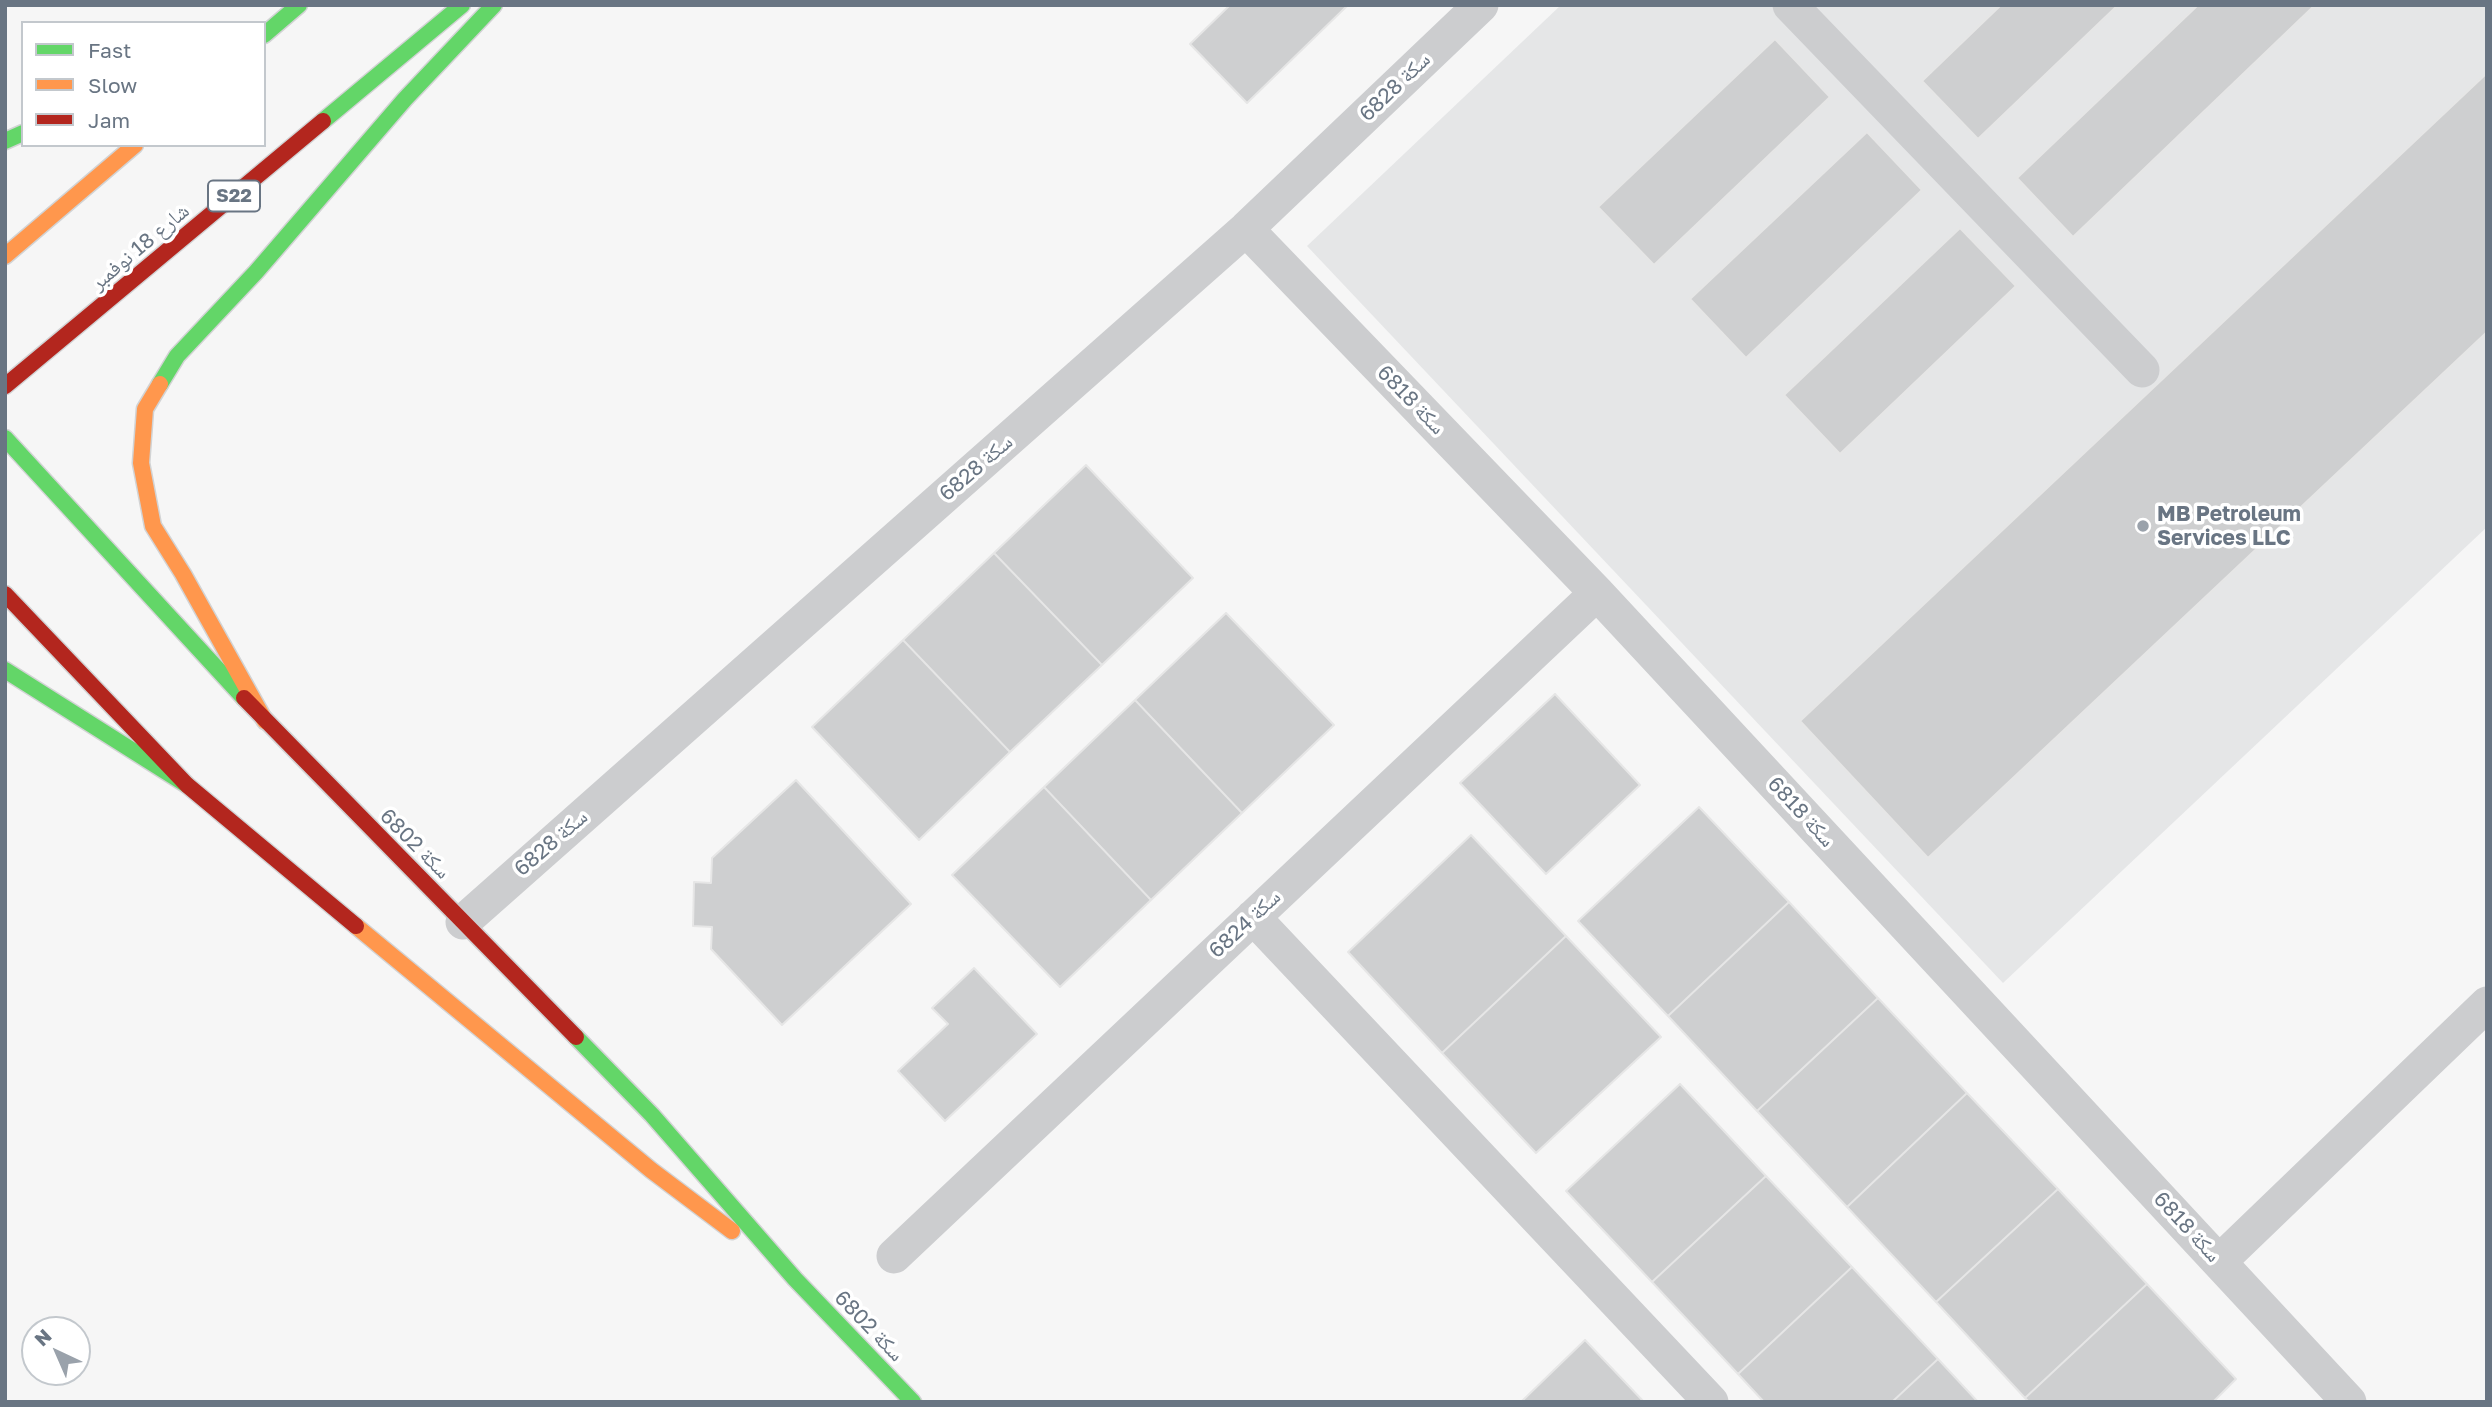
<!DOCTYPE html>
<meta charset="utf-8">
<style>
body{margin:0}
#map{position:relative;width:2492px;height:1407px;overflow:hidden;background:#f6f6f6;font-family:"Golos Text",sans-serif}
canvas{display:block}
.frame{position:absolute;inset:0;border:7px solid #697583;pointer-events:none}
.legend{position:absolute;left:21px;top:21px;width:245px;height:126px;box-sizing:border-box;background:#fff;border:2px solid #c3c8cd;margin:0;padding:9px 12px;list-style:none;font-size:21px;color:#697583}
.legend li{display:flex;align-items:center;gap:14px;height:35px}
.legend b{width:35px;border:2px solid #c3c8cd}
.north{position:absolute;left:21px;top:1316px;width:70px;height:70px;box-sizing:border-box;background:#fff;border:2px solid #c3c8cd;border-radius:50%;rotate:316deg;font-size:19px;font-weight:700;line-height:28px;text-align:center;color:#697583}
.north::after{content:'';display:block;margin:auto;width:24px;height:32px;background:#9aa2ab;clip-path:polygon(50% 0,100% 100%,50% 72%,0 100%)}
</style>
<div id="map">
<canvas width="2492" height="1407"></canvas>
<div class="frame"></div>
<ul class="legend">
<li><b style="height:9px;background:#63d668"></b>Fast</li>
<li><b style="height:9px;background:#ff974d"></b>Slow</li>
<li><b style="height:9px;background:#b3261e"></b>Jam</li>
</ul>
<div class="north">N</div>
</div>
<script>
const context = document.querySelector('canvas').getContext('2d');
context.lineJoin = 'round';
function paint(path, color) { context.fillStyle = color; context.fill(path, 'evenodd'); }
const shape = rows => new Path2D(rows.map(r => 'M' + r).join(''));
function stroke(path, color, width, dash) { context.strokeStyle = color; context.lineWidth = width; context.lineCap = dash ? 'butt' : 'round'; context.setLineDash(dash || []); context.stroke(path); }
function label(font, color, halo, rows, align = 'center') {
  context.font = font + ' "Golos Text","Noto Naskh Arabic",sans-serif'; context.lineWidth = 7; context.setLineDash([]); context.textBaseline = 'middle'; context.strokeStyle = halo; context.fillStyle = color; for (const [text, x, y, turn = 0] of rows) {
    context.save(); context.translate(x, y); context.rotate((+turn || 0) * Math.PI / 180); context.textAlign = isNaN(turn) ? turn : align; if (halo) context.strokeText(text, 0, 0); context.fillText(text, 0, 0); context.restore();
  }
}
paint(shape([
 [1561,5,2487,5,2487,527,2003,983,1307,246]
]), '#e5e6e7');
const building = shape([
 [1230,5,1348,5,1247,103,1190,44,1230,5],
 [2001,5,2118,5,1978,139,1922,81,2001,5],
 [2198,5,2315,5,2073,237,2017,178,2198,5],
 [1775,39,1830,97,1654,265,1598,207,1775,39],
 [2487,73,2487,332,1928,858,1800,721,2487,73],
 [1867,132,1922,190,1746,358,1690,299,1867,132],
 [1960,228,2016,286,1840,454,1784,395,1960,228],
 [1086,465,1193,578,1102,665,994,553,1086,465],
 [994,553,1102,665,1010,752,903,640,994,553],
 [1226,613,1334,725,1242,813,1135,700,1226,613],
 [903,640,1010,752,919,840,812,727,903,640],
 [1555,694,1640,785,1546,874,1460,783,1555,694],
 [1135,700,1242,813,1151,900,1044,787,1135,700],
 [796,780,911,904,782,1025,711,949,712,927,693,926,694,882,711,883,712,858,796,780],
 [1044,787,1151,900,1060,987,952,875,1044,787],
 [1699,807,1789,902,1668,1016,1578,921,1699,807],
 [1471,835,1566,936,1442,1053,1348,952,1471,835],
 [1789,902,1878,998,1757,1111,1668,1016,1789,902],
 [1566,936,1661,1037,1536,1153,1442,1053,1566,936],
 [974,968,1037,1034,945,1121,898,1071,948,1024,932,1008,974,968],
 [1878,998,1967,1093,1847,1207,1757,1111,1878,998],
 [1680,1084,1766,1176,1652,1282,1566,1191,1680,1084],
 [1967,1093,2058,1189,1936,1302,1847,1207,1967,1093],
 [1766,1176,1852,1267,1738,1374,1652,1282,1766,1176],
 [2058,1189,2147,1284,2025,1398,1936,1302,2058,1189],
 [1852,1267,1938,1359,1892,1402,1764,1402,1738,1374,1852,1267],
 [2147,1284,2236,1379,2213,1402,2029,1402,2025,1398,2147,1284],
 [1585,1340,1644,1402,1521,1402,1585,1340],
 [1938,1359,1978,1402,1892,1402,1938,1359]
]);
paint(building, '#cecfd0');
stroke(building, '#e6e6e6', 2);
const fast = shape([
 [264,35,299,5],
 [323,121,462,5],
 [5,141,23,133],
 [160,384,177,356,256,272,405,99,494,5],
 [5,438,244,698],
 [5,670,187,785],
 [576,1037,652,1115,795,1279,913,1402]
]);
const slow = shape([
 [5,256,135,145],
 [160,384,145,409,141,463,153,526,183,574,265,721],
 [356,926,651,1170,732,1231]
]);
const jam = shape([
 [5,386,323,121],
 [5,594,187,785,356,926],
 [244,698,576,1037]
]);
stroke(fast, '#d2d3d4', 19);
stroke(slow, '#d2d3d4', 19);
stroke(jam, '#d2d3d4', 19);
stroke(shape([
 [1790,5,2142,370],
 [1246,229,1597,593,2349,1402],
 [1253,917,1711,1402],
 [463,922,1246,229,1481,5],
 [894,1256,1597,593],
 [2219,1262,2487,1004]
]), '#cccdcf', 35);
stroke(fast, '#63d668', 16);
stroke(slow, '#ff974d', 16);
stroke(jam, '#b3261e', 16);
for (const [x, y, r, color] of [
 [2143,526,7,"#9aa2ab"]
]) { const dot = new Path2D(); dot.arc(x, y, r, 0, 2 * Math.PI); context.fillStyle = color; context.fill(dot); stroke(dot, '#fff', 2.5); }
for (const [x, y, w] of [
 [234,196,52]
]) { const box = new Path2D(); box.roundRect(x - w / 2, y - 15.5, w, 31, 5); context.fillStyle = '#fff'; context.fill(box); stroke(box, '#697583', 2); }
label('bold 19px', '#697583', null, [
 ["S22",234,196]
]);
label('21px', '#697583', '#fff', [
 ["سكة 6828",1395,87,-44],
 ["شارع 18 نوفمبر",140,247,-40],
 ["سكة 6818",1411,400,46],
 ["سكة 6828",976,468,-41],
 ["سكة 6818",1801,812,47],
 ["سكة 6828",551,843,-41],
 ["سكة 6802",415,844,45],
 ["سكة 6824",1245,924,-43],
 ["سكة 6818",2187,1227,47],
 ["سكة 6802",869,1326,46]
]);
label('bold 21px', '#697583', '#fff', [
 ["MB Petroleum",2157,514],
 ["Services LLC",2157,538]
], 'left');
</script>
